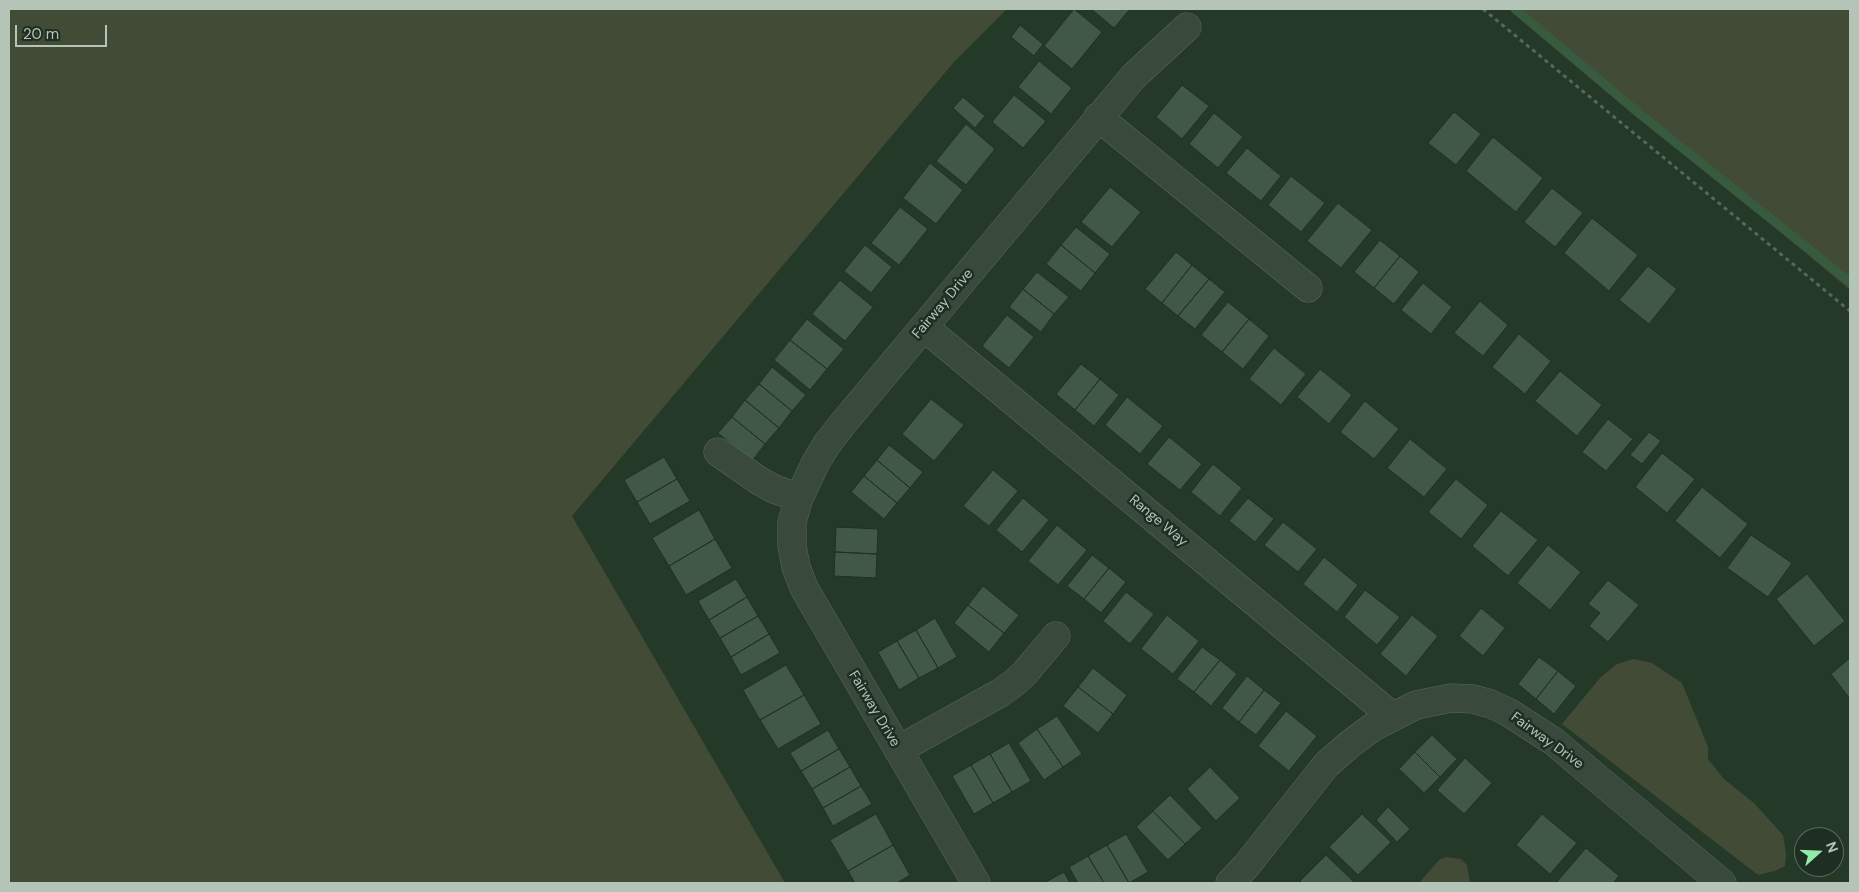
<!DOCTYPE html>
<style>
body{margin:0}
#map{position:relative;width:1859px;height:892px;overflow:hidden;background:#253929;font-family:"DM Sans",sans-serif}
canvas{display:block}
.frame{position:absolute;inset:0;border:10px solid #b4c5b8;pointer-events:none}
.north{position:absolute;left:1794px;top:827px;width:50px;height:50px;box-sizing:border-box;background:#1e2e22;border:1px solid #5a6a5e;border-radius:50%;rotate:70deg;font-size:14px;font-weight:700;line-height:20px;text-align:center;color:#b4c5b8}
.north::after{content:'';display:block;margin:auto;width:18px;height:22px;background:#93eba9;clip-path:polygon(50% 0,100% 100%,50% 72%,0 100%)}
.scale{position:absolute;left:15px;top:25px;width:92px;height:22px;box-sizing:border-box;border:2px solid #b4c5b8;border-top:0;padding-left:6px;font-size:15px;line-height:18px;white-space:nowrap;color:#b4c5b8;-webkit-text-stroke:4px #1e2e22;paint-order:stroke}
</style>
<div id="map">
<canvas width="1859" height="892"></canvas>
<div class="frame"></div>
<div class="north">N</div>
<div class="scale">20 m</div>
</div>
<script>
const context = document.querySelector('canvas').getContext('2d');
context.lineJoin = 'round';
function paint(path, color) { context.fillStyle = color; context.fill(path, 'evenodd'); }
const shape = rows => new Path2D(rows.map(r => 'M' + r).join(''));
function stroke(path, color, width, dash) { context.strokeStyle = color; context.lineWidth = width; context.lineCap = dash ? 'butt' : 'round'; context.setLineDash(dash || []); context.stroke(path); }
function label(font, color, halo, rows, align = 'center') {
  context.font = font + ' "DM Sans",sans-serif'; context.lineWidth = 5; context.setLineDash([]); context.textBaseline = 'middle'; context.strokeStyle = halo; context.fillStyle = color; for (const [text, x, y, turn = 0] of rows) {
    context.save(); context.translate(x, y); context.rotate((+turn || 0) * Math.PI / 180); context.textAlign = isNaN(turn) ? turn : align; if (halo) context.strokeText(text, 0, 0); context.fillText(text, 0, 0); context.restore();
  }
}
paint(shape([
 [9,9,1007,9,954,62,572,516,785,883,9,883],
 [1514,9,1850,9,1850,290,1521,15],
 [1633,659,1652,663,1682,683,1708,747,1708,759,1724,779,1754,803,1783,835,1786,854,1785,866,1775,871,1758,875,1562,724,1600,678,1617,664],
 [1446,857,1461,859,1467,865,1470,883,1419,883,1439,860]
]), '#414b35');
stroke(shape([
 [1515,9,1641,115,1850,282]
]), '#385a3f', 9);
const building = shape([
 [1074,9,1102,32,1072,69,1044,46,1074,9],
 [1091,9,1130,9,1114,28,1091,9],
 [1020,25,1043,44,1034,56,1011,37,1020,25],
 [1039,61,1072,88,1051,114,1018,87,1039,61],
 [1182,85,1209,106,1182,139,1156,117,1182,85],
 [1014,95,1046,121,1023,148,992,122,1014,95],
 [963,97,985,116,975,128,953,108,963,97],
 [1454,112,1481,134,1456,165,1428,143,1454,112],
 [1214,113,1243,137,1218,168,1189,144,1214,113],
 [966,124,995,149,966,185,936,161,966,124],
 [1493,137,1543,178,1516,212,1466,171,1493,137],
 [1247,148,1281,176,1261,201,1226,173,1247,148],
 [930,163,963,190,936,224,903,198,930,163],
 [1291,176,1325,203,1301,232,1268,205,1291,176],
 [1110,187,1141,212,1112,247,1081,222,1110,187],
 [1552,188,1583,213,1555,247,1524,222,1552,188],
 [1338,203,1372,230,1341,268,1307,241,1338,203],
 [900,207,928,229,899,265,871,243,900,207],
 [1592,218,1638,255,1609,291,1564,253,1592,218],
 [1076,227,1110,254,1095,273,1061,245,1076,227],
 [1380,240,1400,256,1374,288,1354,272,1380,240],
 [865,245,892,267,871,293,844,271,865,245],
 [1061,245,1095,273,1081,291,1046,264,1061,245],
 [1176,252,1192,265,1162,303,1145,289,1176,252],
 [1400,256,1419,272,1394,304,1374,288,1400,256],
 [1192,265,1209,279,1178,316,1162,303,1192,265],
 [1648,266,1677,289,1649,324,1619,300,1648,266],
 [1037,272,1069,297,1054,314,1023,289,1037,272],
 [1209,279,1225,292,1195,329,1178,316,1209,279],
 [840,280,873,307,845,341,812,314,840,280],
 [1423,283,1452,307,1431,334,1401,310,1423,283],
 [1023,289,1054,314,1041,332,1009,307,1023,289],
 [1480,301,1508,325,1483,356,1454,333,1480,301],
 [1228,302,1249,319,1222,352,1201,335,1228,302],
 [1007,315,1034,337,1009,368,982,346,1007,315],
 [807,319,844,349,827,369,790,340,807,319],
 [1249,319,1269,336,1243,369,1222,352,1249,319],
 [1519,334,1551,361,1525,394,1492,367,1519,334],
 [790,340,827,369,810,390,774,360,790,340],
 [1274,348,1306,374,1281,405,1249,379,1274,348],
 [1081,364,1100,379,1075,410,1056,394,1081,364],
 [772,367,806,395,792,411,759,384,772,367],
 [1320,369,1352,395,1329,424,1297,397,1320,369],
 [1560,371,1602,405,1577,436,1535,401,1560,371],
 [1100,379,1119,395,1094,426,1075,410,1100,379],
 [759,384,792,411,779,428,745,400,759,384],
 [1127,397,1163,426,1140,454,1105,425,1127,397],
 [931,399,964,425,934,461,902,434,931,399],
 [745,400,779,428,765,444,732,417,745,400],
 [1365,401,1399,429,1374,459,1340,432,1365,401],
 [732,417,765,444,752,461,718,433,732,417],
 [1608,419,1633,439,1606,471,1582,452,1608,419],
 [1649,432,1661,441,1642,464,1630,455,1649,432],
 [1169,437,1202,464,1180,490,1147,464,1169,437],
 [1410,439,1447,469,1424,497,1387,468,1410,439],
 [889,445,923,472,910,488,877,460,889,445],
 [1662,453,1695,479,1667,513,1635,487,1662,453],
 [664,457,677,479,637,502,624,480,664,457],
 [877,460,910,488,897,503,864,476,877,460],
 [1213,464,1242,488,1220,516,1191,492,1213,464],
 [993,470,1018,491,989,526,963,506,993,470],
 [864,476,897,503,884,519,851,492,864,476],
 [677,479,690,501,650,524,637,502,677,479],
 [1456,479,1488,505,1461,539,1428,512,1456,479],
 [1702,487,1748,524,1720,558,1675,521,1702,487],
 [1023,498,1049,520,1022,552,996,530,1023,498],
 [1248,498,1274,519,1255,542,1229,521,1248,498],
 [699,510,715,539,669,566,652,538,699,510],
 [1501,511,1538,540,1508,576,1472,546,1501,511],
 [1283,522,1317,549,1298,572,1264,545,1283,522],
 [1057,525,1087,550,1058,585,1028,561,1057,525],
 [836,527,878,529,877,554,835,552,836,527],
 [1751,535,1792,563,1768,597,1727,568,1751,535],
 [715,539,732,568,686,595,669,566,715,539],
 [1548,545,1581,572,1550,610,1517,583,1548,545],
 [835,552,877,554,876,578,834,576,835,552],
 [1092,555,1109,568,1084,599,1067,586,1092,555],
 [1324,557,1358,585,1337,612,1303,584,1324,557],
 [1109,568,1126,582,1101,613,1084,599,1109,568],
 [1807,574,1845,621,1814,646,1776,599,1807,574],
 [736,579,747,597,709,620,698,601,736,579],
 [1608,580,1639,605,1608,642,1589,626,1600,613,1588,604,1608,580],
 [983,586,1019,615,1004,633,968,605,983,586],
 [1365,590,1400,617,1377,645,1344,617,1365,590],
 [1126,592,1154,614,1130,644,1103,621,1126,592],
 [747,597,758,616,720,638,709,620,747,597],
 [968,605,1004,633,989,652,954,623,968,605],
 [1481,608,1505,628,1483,656,1459,636,1481,608],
 [1167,615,1199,641,1173,674,1141,649,1167,615],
 [1412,615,1438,636,1406,676,1380,654,1412,615],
 [758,616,769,634,731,657,720,638,758,616],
 [935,618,957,657,938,668,916,630,935,618],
 [916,630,938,668,919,678,897,641,916,630],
 [769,634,780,653,741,675,731,657,769,634],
 [897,641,919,678,899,690,878,652,897,641],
 [1202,647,1220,660,1194,692,1177,679,1202,647],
 [1539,657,1558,671,1536,699,1518,684,1539,657],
 [1850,658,1850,699,1831,674,1850,658],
 [1220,660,1237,674,1211,706,1194,692,1220,660],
 [786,665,804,695,760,720,743,690,786,665],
 [1093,668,1127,695,1113,714,1078,687,1093,668],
 [1558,671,1576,686,1554,714,1536,699,1558,671],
 [1247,676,1264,690,1239,722,1222,708,1247,676],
 [1078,687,1113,714,1098,733,1063,706,1078,687],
 [1264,690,1281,703,1256,735,1239,722,1264,690],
 [804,695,821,724,778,749,760,720,804,695],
 [1286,711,1317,736,1289,771,1258,746,1286,711],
 [1057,716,1082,754,1063,767,1037,729,1057,716],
 [1037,729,1063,767,1044,780,1018,743,1037,729],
 [828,730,839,749,801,771,790,753,828,730],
 [1432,735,1457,759,1440,777,1415,752,1432,735],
 [1009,743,1031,781,1012,792,990,754,1009,743],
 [839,749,850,767,812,789,801,771,839,749],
 [1415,752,1440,777,1424,793,1399,769,1415,752],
 [990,754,1012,792,993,803,971,765,990,754],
 [1465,758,1492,783,1464,814,1437,790,1465,758],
 [971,765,993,803,974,814,952,776,971,765],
 [850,767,861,786,823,808,812,789,850,767],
 [1210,767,1240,798,1216,821,1187,789,1210,767],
 [861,786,872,804,833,826,823,808,861,786],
 [1170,795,1202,828,1185,844,1153,811,1170,795],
 [1388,807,1410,829,1397,842,1376,820,1388,807],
 [1153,811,1185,844,1168,860,1136,827,1153,811],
 [876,814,893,845,848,871,830,840,876,814],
 [1362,814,1391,842,1358,875,1329,847,1362,814],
 [1542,814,1577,843,1550,874,1516,845,1542,814],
 [1126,834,1148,872,1129,883,1107,845,1126,834],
 [893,845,910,875,897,883,855,883,848,871,893,845],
 [1107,845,1129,883,1104,883,1088,856,1107,845],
 [1586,848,1619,876,1613,883,1556,883,1586,848],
 [1326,855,1355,883,1302,883,1300,881,1326,855],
 [1088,856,1104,883,1078,883,1069,867,1088,856],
 [1064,872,1070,883,1044,883,1064,872]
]);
paint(building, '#425847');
stroke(building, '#203024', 1);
const street = shape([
 [1098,117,1308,288],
 [924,327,1392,716],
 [718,452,758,480,774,489,799,498],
 [898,750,1000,693,1014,683,1024,674,1056,636],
 [976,883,804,588,796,567,792,546,792,522,799,498,816,462,827,444,845,421,1133,77,1187,27],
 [1230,883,1247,865,1326,765,1350,744,1373,727,1416,705,1451,698,1473,699,1491,704,1508,712,1553,741,1722,883]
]);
stroke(street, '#596a5d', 29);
stroke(shape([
 [1483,9,1850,311]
]), '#596756', 3, [4, 4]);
stroke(street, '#39493c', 28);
label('14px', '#b4c5b8', '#1e2e22', [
 ["Fairway Drive",943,304,-50],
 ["Range Way",1158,521,40],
 ["Fairway Drive",874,709,59],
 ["Fairway Drive",1547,741,36]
]);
</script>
